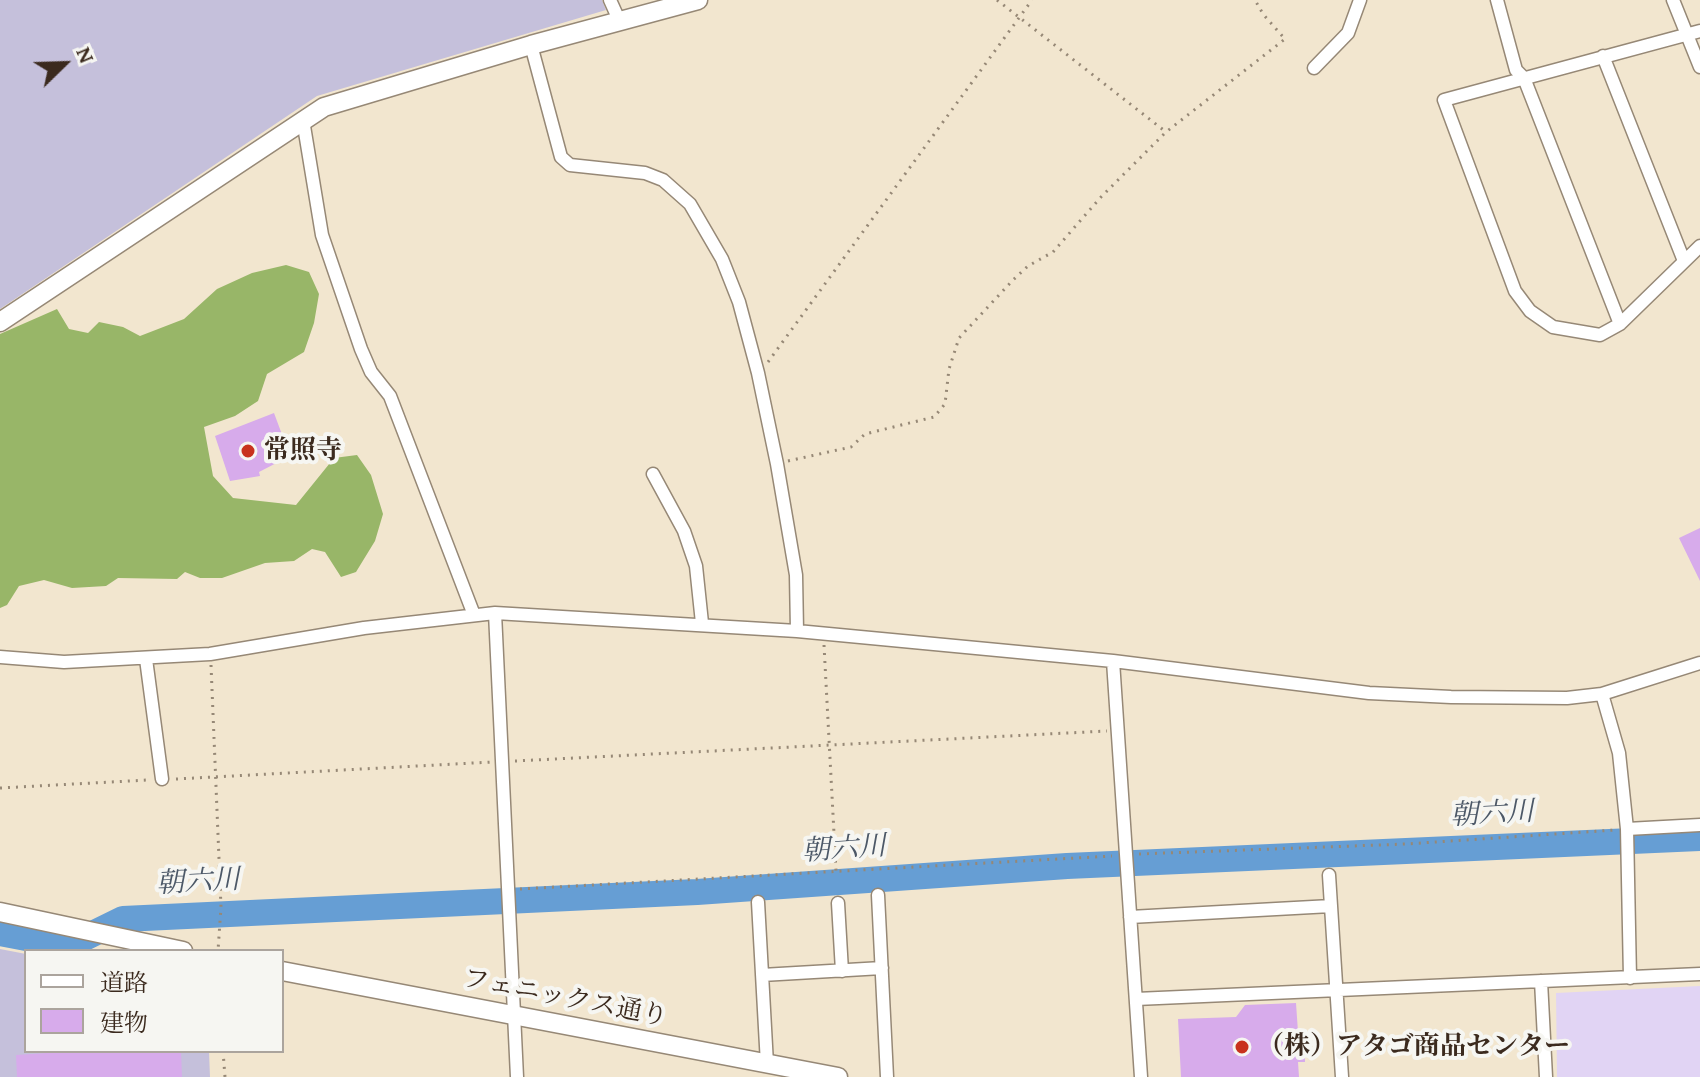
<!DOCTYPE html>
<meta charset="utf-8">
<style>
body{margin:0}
#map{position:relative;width:1700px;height:1077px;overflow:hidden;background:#f2e6cf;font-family:"Gentium Book Plus","Noto Serif JP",serif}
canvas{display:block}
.legend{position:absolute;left:24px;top:949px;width:260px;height:104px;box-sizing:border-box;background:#f6f6f2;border:2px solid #aba49d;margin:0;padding:10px 14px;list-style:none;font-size:24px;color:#3b2a1e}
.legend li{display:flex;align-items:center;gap:16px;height:40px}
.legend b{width:40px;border:2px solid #aba49d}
.north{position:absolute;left:24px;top:24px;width:80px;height:80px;-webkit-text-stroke:6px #f6f6f2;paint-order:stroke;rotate:67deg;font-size:22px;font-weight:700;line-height:32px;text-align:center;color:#3b2a1e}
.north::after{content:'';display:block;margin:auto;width:28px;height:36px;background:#3b2a1e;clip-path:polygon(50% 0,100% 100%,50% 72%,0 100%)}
</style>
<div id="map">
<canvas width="1700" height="1077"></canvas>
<ul class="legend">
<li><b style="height:10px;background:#fff"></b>道路</li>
<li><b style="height:22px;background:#d7abeb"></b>建物</li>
</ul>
<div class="north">N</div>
</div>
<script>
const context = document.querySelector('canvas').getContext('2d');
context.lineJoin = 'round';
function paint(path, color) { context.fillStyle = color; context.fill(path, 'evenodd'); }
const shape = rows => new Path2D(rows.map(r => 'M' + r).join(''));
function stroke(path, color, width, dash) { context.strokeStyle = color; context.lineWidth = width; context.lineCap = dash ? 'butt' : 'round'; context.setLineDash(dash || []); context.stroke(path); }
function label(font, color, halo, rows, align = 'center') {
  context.font = font + ' "Gentium Book Plus","Noto Serif JP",serif'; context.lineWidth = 8; context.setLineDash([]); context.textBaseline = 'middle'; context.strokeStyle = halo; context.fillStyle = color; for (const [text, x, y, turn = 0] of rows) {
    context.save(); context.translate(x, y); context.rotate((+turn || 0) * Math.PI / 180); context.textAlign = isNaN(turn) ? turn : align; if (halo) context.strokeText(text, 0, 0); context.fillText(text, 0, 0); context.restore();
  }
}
paint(shape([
 [1700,986,1700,1077,1557,1077,1556,993]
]), '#e1d4f4');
paint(shape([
 [0,0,602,0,606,10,317,96,0,309],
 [0,949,26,954,26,1051,209,1051,210,1077,0,1077]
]), '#c5c0db');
paint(shape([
 [286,265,309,272,319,294,314,323,304,352,267,374,258,401,235,416,204,427,213,476,233,498,296,505,334,458,357,455,371,475,383,514,375,541,356,572,341,577,325,552,312,549,294,561,265,563,222,578,200,578,185,572,177,579,118,578,106,586,72,588,44,580,19,586,7,605,0,608,0,334,57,309,69,329,88,333,99,322,123,327,140,336,184,319,217,289,252,273]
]), '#98b668');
stroke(shape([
 [0,933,68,946,123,919,697,892,1067,866,1700,838]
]), '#669ed4', 26);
paint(shape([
 [274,413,290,456,259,472,260,476,230,481,215,436],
 [1700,528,1700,581,1679,538],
 [1296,1003,1298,1032,1304,1032,1305,1062,1298,1062,1299,1077,1181,1077,1178,1019,1236,1017,1245,1005],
 [78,1051,181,1051,182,1077,17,1077,16,1055]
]), '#d7abeb');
const street = shape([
 [610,0,619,20],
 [1497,0,1516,70,1524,78,1620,324],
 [1673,0,1700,67],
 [1700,31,1444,100,1515,291,1530,311,1553,327,1600,335,1620,324,1700,246],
 [531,45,561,157,570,165,645,173,663,180,690,204,722,259,739,302,758,373,777,464,796,575,797,631],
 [1603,56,1684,261],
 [1314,68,1348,33,1360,0],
 [303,120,322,235,361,349,371,372,390,396,474,615],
 [653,474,684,531,696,566,702,623],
 [495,613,517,1077],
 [0,657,64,662,210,654,364,628,495,613,797,631,1113,661,1369,693,1451,697,1567,698,1602,694,1700,663],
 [146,659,162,779],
 [1113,661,1141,1077],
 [1602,694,1619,753,1627,829,1630,978],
 [1627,829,1700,825],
 [1329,875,1342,1077],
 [878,895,887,1077],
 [758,902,767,1064],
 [838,903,842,971],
 [1130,917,1331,906],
 [762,975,882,968],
 [1541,981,1546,1077],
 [1136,999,1700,974]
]);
const secondary = shape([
 [0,322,324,107,531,45,698,0],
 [0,912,183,951],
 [282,971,838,1077]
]);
stroke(street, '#968876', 15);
stroke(secondary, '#968876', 21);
stroke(shape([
 [997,0,1166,132],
 [768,362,1032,0],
 [788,461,851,447,865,434,934,417,945,404,949,369,959,338,1013,280,1028,266,1053,252,1101,197,1166,132,1285,39,1263,14,1255,0],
 [824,645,836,871],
 [211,665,221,907,218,951],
 [515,761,1107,731],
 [176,779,492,762],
 [0,788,148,780],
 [1139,854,1406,844,1615,830],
 [520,889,1112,856],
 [223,1051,225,1077]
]), '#968876', 3, [2, 6]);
stroke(street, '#fff', 12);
stroke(secondary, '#fff', 18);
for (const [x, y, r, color] of [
 [248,451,8,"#c8321e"],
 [1242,1047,8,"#c8321e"]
]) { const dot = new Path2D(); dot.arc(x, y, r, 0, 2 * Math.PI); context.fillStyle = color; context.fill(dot); stroke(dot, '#f6f6f2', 3); }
label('bold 26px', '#3b2a1e', '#f6f6f2', [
 ["常照寺",264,451],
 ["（株）アタゴ商品センター",1258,1047]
], 'left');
label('26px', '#3b2a1e', '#f6f6f2', [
 ["フェニックス通り",565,999,11]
]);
label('italic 28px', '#4c5867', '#f6f6f2', [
 ["朝六川",1492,815,-3],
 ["朝六川",844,850,-4],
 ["朝六川",198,883,-3]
]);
</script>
